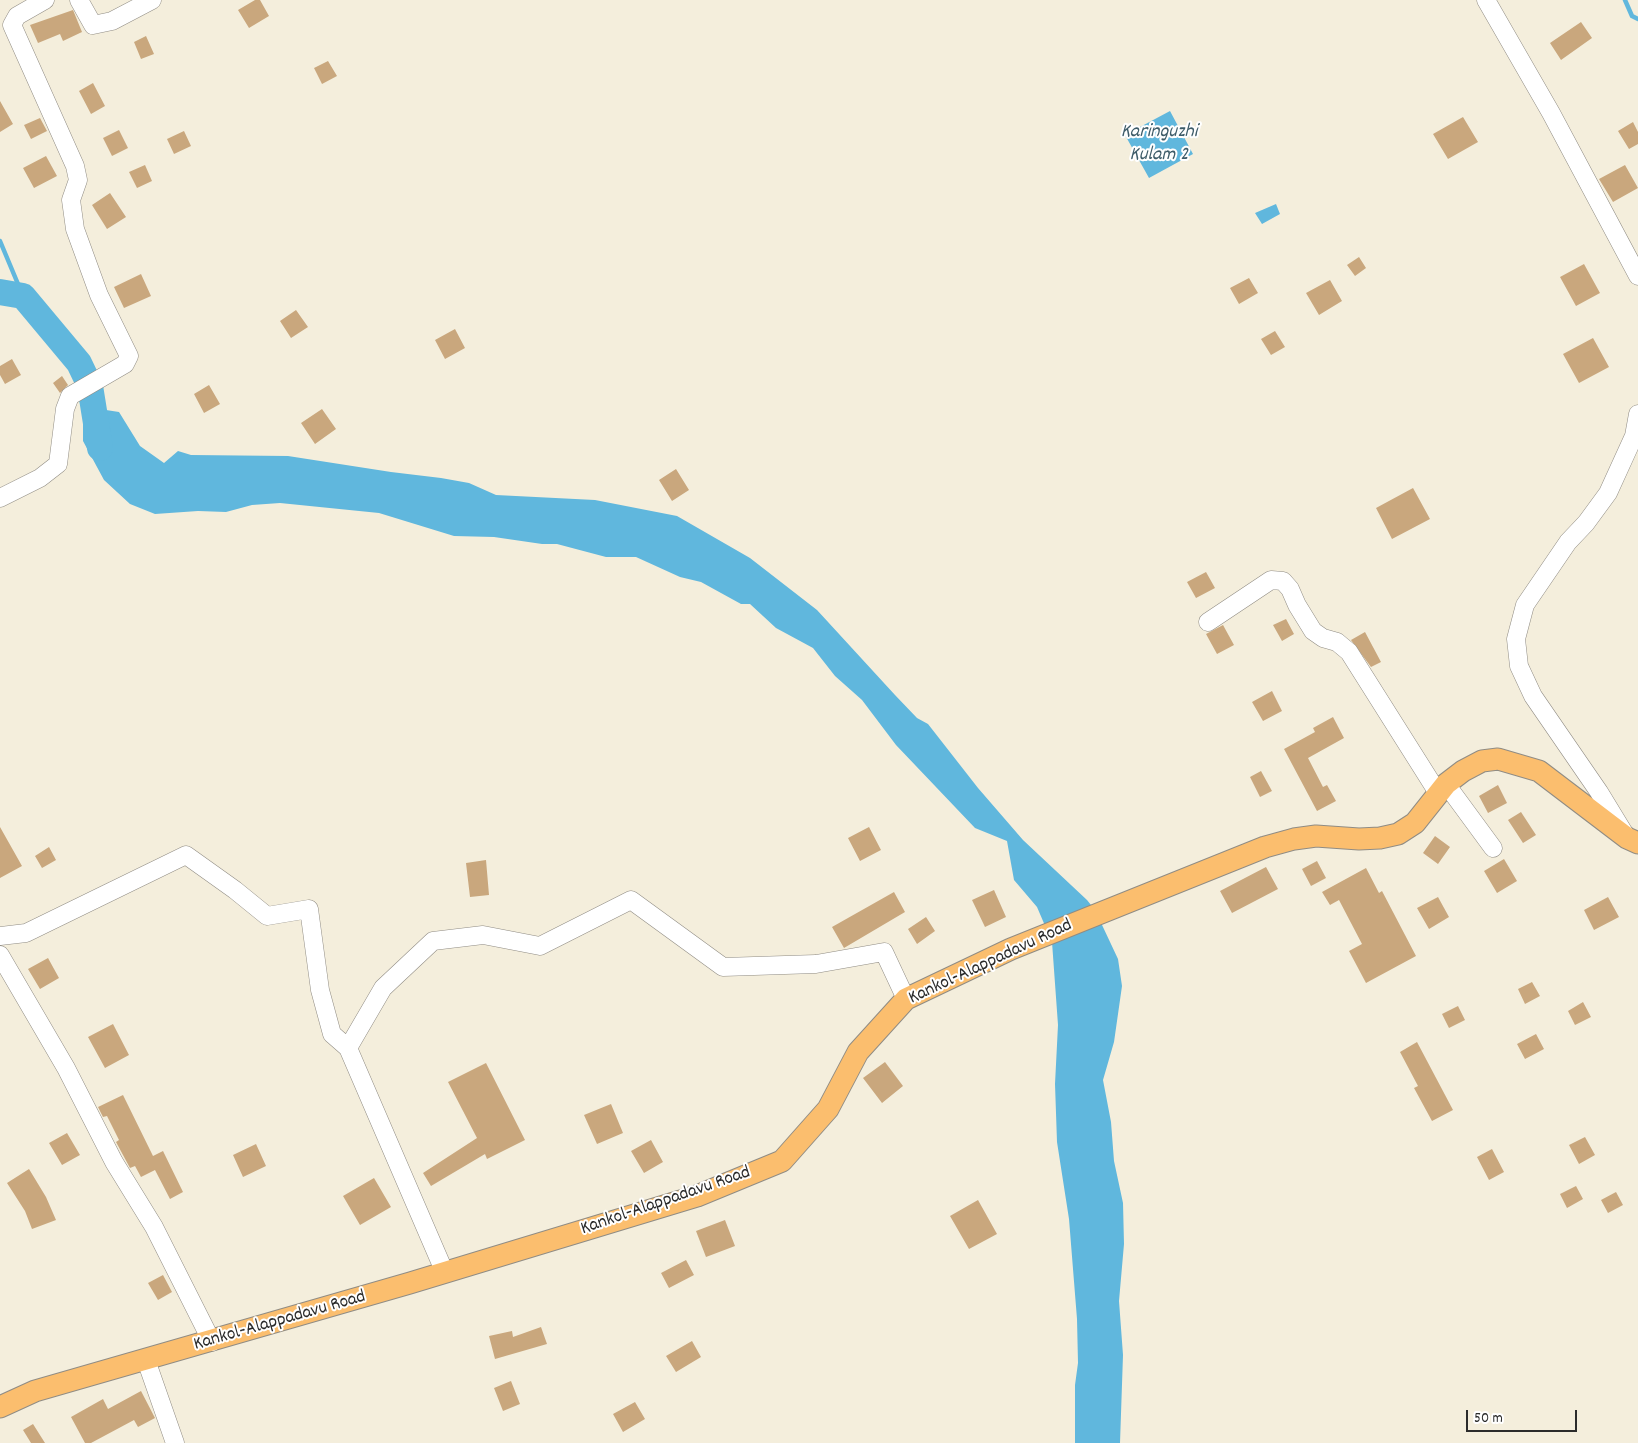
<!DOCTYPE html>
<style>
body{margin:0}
#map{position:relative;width:1638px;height:1443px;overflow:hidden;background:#f4eedc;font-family:Dekko,sans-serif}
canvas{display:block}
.scale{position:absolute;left:1466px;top:1410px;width:111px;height:22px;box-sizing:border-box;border:2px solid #2b2b2b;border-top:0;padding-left:6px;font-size:15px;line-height:18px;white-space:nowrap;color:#2b2b2b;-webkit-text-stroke:4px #fff;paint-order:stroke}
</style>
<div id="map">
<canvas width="1638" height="1443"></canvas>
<div class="scale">50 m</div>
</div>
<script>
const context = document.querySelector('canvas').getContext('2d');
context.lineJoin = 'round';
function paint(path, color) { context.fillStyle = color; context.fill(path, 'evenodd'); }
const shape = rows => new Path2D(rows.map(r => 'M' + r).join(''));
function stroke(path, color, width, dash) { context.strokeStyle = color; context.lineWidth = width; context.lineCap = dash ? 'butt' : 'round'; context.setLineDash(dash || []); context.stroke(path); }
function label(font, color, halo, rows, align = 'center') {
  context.font = font + ' Dekko,sans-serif'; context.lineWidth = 4; context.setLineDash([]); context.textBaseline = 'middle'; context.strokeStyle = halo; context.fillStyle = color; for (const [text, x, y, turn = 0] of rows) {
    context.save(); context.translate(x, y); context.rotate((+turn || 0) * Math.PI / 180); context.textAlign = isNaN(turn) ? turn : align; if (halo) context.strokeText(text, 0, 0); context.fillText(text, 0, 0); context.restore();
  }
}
paint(shape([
 [1170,111,1193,154,1149,178,1125,135],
 [1276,204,1280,214,1262,224,1255,213],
 [106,410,119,412,140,446,164,463,178,451,191,455,288,456,391,472,441,478,469,483,496,495,595,500,677,516,750,558,817,610,895,695,917,718,928,724,978,788,1023,840,1087,900,1095,910,1118,959,1122,986,1114,1042,1103,1080,1111,1122,1114,1161,1123,1203,1124,1244,1119,1301,1123,1355,1120,1443,1075,1443,1075,1385,1078,1363,1077,1319,1069,1219,1057,1142,1055,1084,1058,1025,1052,942,1037,907,1014,880,1007,841,975,828,896,745,862,700,835,676,813,648,776,628,750,604,741,604,701,582,680,577,636,557,606,557,557,544,542,544,494,537,454,536,379,513,280,503,252,505,226,512,198,511,155,514,130,504,104,480,83,441,83,420,86,414]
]), '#60b7dd');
stroke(shape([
 [1625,0,1632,16,1638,19],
 [0,241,23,296]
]), '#60b7dd', 4.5);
stroke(shape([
 [0,292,23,296,79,363,90,386,100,448]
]), '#60b7dd', 26);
paint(shape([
 [255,0,260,0,269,16,249,28,238,10],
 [73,10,82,32,63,41,60,34,38,43,30,25],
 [1581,22,1592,38,1561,60,1550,43],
 [146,36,154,54,141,59,134,42],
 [328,61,337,76,322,84,314,68],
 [93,83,105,106,91,114,79,91],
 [0,101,13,124,0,132],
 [1463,117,1478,142,1448,159,1433,134],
 [40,118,47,131,31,139,24,125],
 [1633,122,1638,132,1638,144,1629,149,1618,131],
 [119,130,128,148,112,156,103,138],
 [184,131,191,146,174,154,167,139],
 [46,156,57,176,34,188,23,168],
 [145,165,152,181,137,188,129,172],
 [1625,165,1638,188,1613,202,1599,179],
 [110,193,126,217,107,229,92,205],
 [1359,257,1366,268,1355,276,1347,265],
 [1584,264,1600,293,1576,306,1560,277],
 [141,274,151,296,124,308,114,287],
 [1249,278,1258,293,1239,304,1230,288],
 [1330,280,1342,301,1319,315,1306,293],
 [296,310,308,327,291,338,280,321],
 [455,329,465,348,445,359,435,340],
 [1275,331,1285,347,1271,355,1261,339],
 [1593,338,1609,367,1579,383,1563,354],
 [12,359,21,375,5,384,0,375,0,366],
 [62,376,68,385,60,393,53,383],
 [209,385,220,404,204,413,194,394],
 [322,409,336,429,315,444,301,423],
 [676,469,689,490,672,501,659,480],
 [1413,488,1430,519,1392,539,1376,508],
 [1206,572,1215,588,1196,598,1187,582],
 [1286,619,1294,634,1282,641,1273,625],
 [1223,625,1234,645,1217,654,1206,634],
 [1365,632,1381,662,1371,667,1351,640],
 [1272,691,1282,711,1263,721,1252,702],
 [1333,717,1344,738,1308,758,1323,787,1327,785,1336,801,1317,811,1284,749,1315,732,1313,728],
 [1261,771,1272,791,1260,797,1250,777],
 [1498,785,1507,803,1488,813,1479,796],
 [1521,812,1536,835,1523,843,1508,820],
 [0,827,22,866,0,878],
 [869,827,881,850,860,861,848,838],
 [1435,836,1450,847,1438,864,1423,853],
 [49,847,56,860,42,868,35,856],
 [1504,859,1517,881,1497,893,1484,871],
 [486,860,489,895,470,897,466,863],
 [1317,861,1326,878,1311,886,1302,869],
 [1266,867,1278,889,1232,913,1220,891],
 [1366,868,1379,893,1382,891,1416,956,1366,983,1349,951,1362,944,1339,900,1330,905,1322,892],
 [994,890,1006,917,985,927,972,900],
 [894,892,905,912,844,948,832,927],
 [1438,897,1449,917,1429,929,1417,908],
 [1608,897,1619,917,1594,930,1584,910],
 [926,917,935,931,917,944,908,929],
 [48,958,59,978,40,989,28,969],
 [1532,982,1540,996,1525,1004,1518,989],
 [1583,1002,1591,1017,1575,1025,1568,1011],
 [1458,1006,1465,1020,1449,1028,1442,1014],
 [113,1024,129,1055,105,1068,88,1037],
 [1536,1034,1544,1049,1525,1059,1517,1044],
 [1417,1042,1453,1110,1432,1121,1414,1088,1418,1086,1400,1052],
 [885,1062,903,1086,882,1103,863,1078],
 [486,1063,525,1140,487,1159,485,1154,431,1186,423,1173,477,1138,448,1082],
 [123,1095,153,1156,163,1151,183,1192,170,1199,155,1170,141,1177,135,1166,130,1168,116,1142,119,1140,107,1116,103,1117,98,1107],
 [611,1104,623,1133,597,1144,584,1115],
 [67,1133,80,1155,62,1165,49,1143],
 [1585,1137,1595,1155,1579,1164,1569,1145],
 [651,1140,663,1162,644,1173,631,1151],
 [256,1144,266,1166,243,1177,233,1155],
 [1492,1149,1504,1172,1489,1180,1477,1157],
 [29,1169,46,1197,56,1220,32,1229,25,1211,7,1183],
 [374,1178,391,1207,360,1225,343,1196],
 [1576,1186,1583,1199,1567,1208,1560,1194],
 [1616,1192,1623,1205,1608,1213,1601,1200],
 [978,1200,997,1234,969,1249,950,1216],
 [725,1220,735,1246,706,1257,696,1231],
 [686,1260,694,1275,669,1288,661,1273],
 [163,1275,172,1292,158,1300,148,1283],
 [541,1327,547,1344,495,1359,489,1336,512,1331,513,1337],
 [692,1341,701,1357,676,1372,666,1356],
 [511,1381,520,1404,503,1411,494,1388],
 [141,1391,155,1418,138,1427,134,1420,91,1443,85,1443,71,1417,103,1399,108,1409],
 [635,1402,645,1419,623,1432,613,1414],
 [33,1424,45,1443,31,1443,23,1430]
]), '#c9a77d');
const minor = shape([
 [79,0,93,25,112,21,152,0],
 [1486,0,1551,113,1638,276],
 [0,498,40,478,58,464,65,409,70,396,125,364,129,356,99,295,75,229,71,200,78,180,75,166,12,25,17,16,45,0],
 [1208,622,1271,580,1283,581,1290,589,1297,605,1313,631,1323,638,1337,642,1349,652,1438,793],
 [1446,784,1493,848],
 [1624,833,1599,792,1533,696,1519,666,1516,639,1525,605,1568,542,1586,523,1608,493,1634,436,1638,414],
 [0,936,26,933,186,855,235,890,267,916,309,909,320,990,332,1034,348,1048],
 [0,955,66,1068,114,1162,154,1227,212,1342],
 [445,1273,348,1048,383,988,433,941,483,935,540,946,631,900,723,967,816,964,884,952,906,999],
 [146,1360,175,1443]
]);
const major = shape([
 [0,1407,35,1391,410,1283,697,1196,782,1161,828,1109,858,1052,906,999,1011,949,1265,847,1294,839,1316,836,1359,839,1380,838,1398,834,1415,823,1446,784,1463,771,1482,761,1498,759,1539,771,1627,838,1638,843]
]);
stroke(minor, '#908c84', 19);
stroke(major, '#908c84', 23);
stroke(minor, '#fff', 18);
stroke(major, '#fbbe6e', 21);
label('19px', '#2b2b2b', '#fff', [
 ["Kankol-Alappadavu Road",991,963,-25],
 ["Kankol-Alappadavu Road",666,1202,-19],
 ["Kankol-Alappadavu Road",280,1322,-16]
]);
label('italic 20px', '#3e5c69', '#fff', [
 ["Karinguzhi",1159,133],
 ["Kulam 2",1159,156]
]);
</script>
